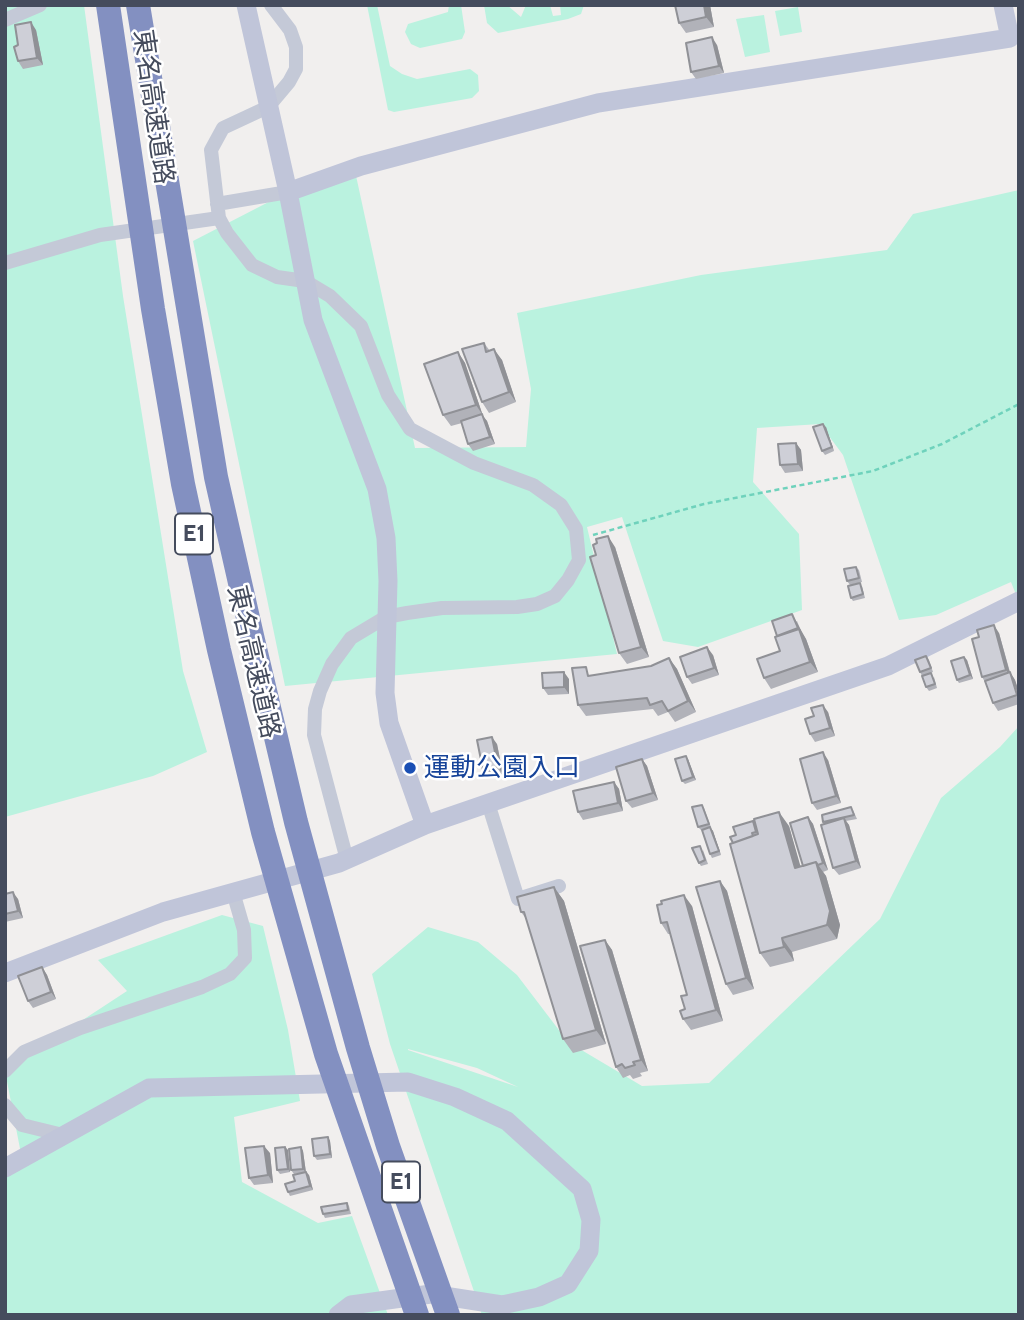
<!DOCTYPE html>
<meta charset="utf-8">
<style>
body{margin:0}
#map{position:relative;width:1024px;height:1320px;overflow:hidden;background:#f1efee;font-family:Cabin,sans-serif}
canvas{display:block}
.frame{position:absolute;inset:0;border:7px solid #454c5d;pointer-events:none}
</style>
<div id="map">
<canvas width="1024" height="1320"></canvas>
<div class="frame"></div>
</div>
<script>
const context = document.querySelector('canvas').getContext('2d');
context.lineJoin = 'round';
function paint(path, color) { context.fillStyle = color; context.fill(path, 'evenodd'); }
const shape = rows => new Path2D(rows.map(r => 'M' + r).join(''));
function stroke(path, color, width, dash) { context.strokeStyle = color; context.lineWidth = width; context.lineCap = dash ? 'butt' : 'round'; context.setLineDash(dash || []); context.stroke(path); }
function label(font, color, halo, rows, align = 'center') {
  context.font = font + ' Cabin,"Noto Sans JP",sans-serif'; context.lineWidth = 5; context.setLineDash([]); context.textBaseline = 'middle'; context.strokeStyle = halo; context.fillStyle = color; for (const [text, x, y, turn = 0] of rows) {
    context.save(); context.translate(x, y); context.rotate((+turn || 0) * Math.PI / 180); context.textAlign = isNaN(turn) ? turn : align; if (halo) context.strokeText(text, 0, 0); context.fillText(text, 0, 0); context.restore();
  }
}
paint(shape([
 [5,5,84,5,123,296,183,671,207,752,153,776,5,817],
 [367,5,377,5,390,66,402,74,417,79,470,69,478,75,479,91,472,98,394,112,388,110],
 [449,5,461,5,465,32,462,39,420,48,411,44,405,32,408,24,448,12],
 [484,5,507,5,521,17,526,5,550,5,553,16,561,15,560,5,584,5,581,14,568,19,498,33,487,23],
 [798,7,802,32,780,36,775,11],
 [764,15,770,52,745,57,736,19],
 [355,171,415,448,526,447,531,389,517,313,701,275,887,250,913,214,1019,190,1019,602,1011,582,936,615,899,620,843,455,820,424,757,428,753,482,799,534,802,610,698,647,663,641,622,517,587,527,617,654,285,686,193,241,288,192],
 [1019,726,1019,1315,482,1315,390,1044,372,974,428,927,478,942,517,975,568,1042,642,1086,709,1083,880,919,941,798,1000,747],
 [408,1049,477,1068,518,1087,408,1050],
 [222,915,263,926,288,1030,300,1101,234,1117,242,1182,318,1223,352,1216,388,1315,5,1315,5,1174,22,1159,5,1071,127,991,98,960]
]), '#baf2df');
stroke(shape([
 [593,535,704,504,873,471,942,444,1019,404]
]), '#6fd2bc', 2.5, [5, 3.5]);
stroke(shape([
 [271,5,290,30,296,47,296,69,289,82,268,107,223,128,211,150,219,218,227,233,252,265,277,277,305,281,330,296,361,326,388,395,410,429,474,463,533,485,561,505,576,529,579,560,568,580,555,596,537,604,517,607,442,608,407,613,386,617,351,638,332,664,320,691,315,709,314,735,347,860],
 [5,20,40,5],
 [217,204,288,192],
 [5,263,100,235,219,218],
 [488,803,518,899,559,886],
 [5,1071,24,1052,80,1028,202,987,230,974,245,958,244,930,233,892],
 [5,1105,22,1125,63,1135]
]), '#c4c9d7', 14);
stroke(shape([
 [246,5,288,192,313,320,377,489,386,538,388,581,385,693,389,723,425,825],
 [288,192,361,166,598,103,1010,38,1003,5],
 [5,973,163,912,339,863,425,825,888,666,1019,601],
 [5,1168,149,1088,408,1082,455,1097,507,1121,582,1189,591,1220,589,1251,568,1284,539,1297,502,1305,431,1294,351,1305,338,1315]
]), '#c0c5d9', 19);
stroke(shape([
 [108,5,153,309,183,484,219,650,263,832,326,1054,417,1315],
 [138,5,216,477,253,640,296,822,358,1048,388,1146,448,1315]
]), '#8390c1', 24);
paint(shape([
 [675,5,710,5,714,27,686,33,679,23],
 [36,30,43,65,23,69,18,61,18,45],
 [717,45,724,73,696,79,691,72],
 [484,343,490,351,502,360,516,402,489,413,482,402],
 [458,352,465,363,483,416,487,421,495,444,473,451,468,444,462,423,451,426,443,415],
 [826,427,834,451,825,455,822,451],
 [796,443,801,450,803,471,785,473,780,465],
 [615,547,649,657,627,664,619,653,596,555],
 [856,567,859,570,862,582,850,585,847,581],
 [862,586,865,598,853,601,851,598],
 [797,621,802,633,806,639,818,672,771,689,764,678,780,651,778,636],
 [999,633,1010,672,1015,680,1019,692,1019,704,998,711,993,703,985,682,982,677],
 [713,655,719,675,692,684,687,677],
 [926,656,929,660,933,672,922,676,920,672],
 [964,657,967,660,973,679,959,683,957,680],
 [669,658,677,669,696,712,675,722,668,712,658,716,653,709,586,716,578,705,592,676,651,666],
 [934,677,937,688,929,691,926,687],
 [569,679,569,694,548,695,543,688],
 [828,712,835,736,815,742,810,734],
 [497,744,503,774,488,777,483,770],
 [686,756,688,759,696,780,685,784,682,781],
 [642,759,647,766,658,800,632,808,626,801],
 [828,760,841,803,817,810,812,803],
 [614,782,619,789,623,811,583,820,578,812],
 [702,805,704,808,711,827,710,828,713,831,721,855,712,858,710,854,704,829,701,830,698,827],
 [853,810,857,819,846,821,849,825,861,868,839,875,833,868,823,822],
 [808,817,813,824,828,870,823,872,826,876,840,925,837,939,792,952,794,961,770,967,760,953,733,843,753,821,755,825,789,826,800,867,803,866],
 [703,850,708,864,701,866,699,863],
 [720,881,727,891,754,989,733,995,726,984],
 [554,887,564,901,606,1044,573,1053,563,1039,527,920,521,912],
 [5,894,18,899,23,918,5,922],
 [692,906,723,1021,691,1030,683,1019,687,995,670,934,668,934,661,923],
 [605,940,612,950,648,1071,640,1073,642,1076,633,1079,630,1075,623,1078,616,1067],
 [42,967,47,975,56,999,33,1008,28,1001],
 [328,1137,330,1141,332,1158,317,1160,314,1156],
 [285,1147,288,1150,290,1172,280,1174,277,1170],
 [301,1147,303,1151,306,1172,309,1175,313,1190,290,1196,288,1192,300,1173,294,1174,291,1170],
 [270,1153,273,1183,254,1185,249,1178],
 [347,1203,349,1206,351,1214,325,1218,323,1214]
]), '#b1b2b9');
paint(shape([
 [704,5,710,5,714,27,706,17],
 [31,22,36,30,43,65,37,58],
 [712,37,717,45,724,73,719,66],
 [494,349,502,360,516,402,509,392],
 [458,352,465,363,483,416,487,421,495,444,490,437,482,414,476,405],
 [823,424,826,427,834,451,832,447],
 [796,443,801,450,803,471,798,464],
 [608,536,615,547,649,657,641,647],
 [792,614,806,639,818,672,810,662],
 [994,625,999,633,1011,677,1006,670],
 [707,647,713,655,719,675,714,668],
 [964,657,967,660,973,679,970,675],
 [669,658,677,669,696,712,688,701],
 [564,672,569,679,569,694,564,687],
 [1010,672,1015,680,1019,692,1019,697],
 [823,705,828,712,835,736,830,728],
 [492,737,497,744,503,774,498,767],
 [823,752,828,760,841,803,836,796],
 [686,756,688,759,696,780,693,777],
 [642,759,647,766,658,800,653,793],
 [614,782,619,789,623,811,618,803],
 [779,812,789,826,805,882,795,868],
 [808,817,813,824,828,870,823,863],
 [844,818,849,825,861,868,856,861],
 [710,827,713,831,721,855,719,851],
 [816,862,826,876,840,925,837,939,827,925],
 [720,881,727,891,754,989,746,978],
 [554,887,564,901,606,1044,596,1030],
 [13,892,18,899,23,918,18,911],
 [684,895,692,906,723,1021,716,1010],
 [782,938,792,952,794,961,784,947],
 [605,940,612,950,648,1071,641,1060],
 [42,967,47,975,56,999,51,992],
 [328,1137,330,1141,332,1158,330,1154],
 [264,1146,270,1153,273,1183,268,1175],
 [285,1147,288,1150,290,1172,288,1169],
 [301,1147,303,1151,306,1173,303,1169],
 [306,1172,309,1175,313,1190,310,1186]
]), '#909196');
const building = shape([
 [675,5,704,5,706,17,679,23,675,5],
 [31,22,37,58,18,61,14,47,18,45,15,25,31,22],
 [712,37,719,66,691,72,686,43,712,37],
 [484,343,486,352,494,349,509,392,482,402,462,349,484,343],
 [458,352,476,405,443,415,424,364,458,352],
 [482,414,490,437,468,444,461,421,482,414],
 [823,424,832,447,822,451,813,427,823,424],
 [796,443,798,464,780,465,778,444,796,443],
 [608,536,641,647,619,653,590,557,596,555,593,545,597,543,596,539,608,536],
 [856,567,859,578,847,581,844,569,856,567],
 [860,583,863,594,851,598,848,586,860,583],
 [792,614,798,628,777,636,772,621,792,614],
 [994,625,1006,670,982,677,972,639,979,637,977,630,994,625],
 [799,629,810,662,764,678,757,659,780,651,775,637,799,629],
 [707,647,714,668,687,677,680,657,707,647],
 [926,656,931,668,920,672,915,660,926,656],
 [964,657,970,675,957,680,951,661,964,657],
 [669,658,688,701,668,711,662,701,650,705,647,698,578,705,572,668,586,667,588,676,651,666,669,658],
 [564,672,564,687,543,688,542,673,564,672],
 [1010,672,1017,695,993,703,985,681,1010,672],
 [931,673,935,684,926,687,922,676,931,673],
 [823,705,830,728,810,734,805,719,814,716,811,708,823,705],
 [492,737,498,767,483,770,477,740,492,737],
 [823,752,836,796,812,803,800,759,823,752],
 [686,756,693,777,682,781,675,759,686,756],
 [642,759,653,793,626,801,616,767,642,759],
 [614,782,618,803,578,812,573,791,614,782],
 [702,805,709,824,698,827,692,807,702,805],
 [851,807,854,815,823,822,822,815,851,807],
 [779,812,795,868,816,862,830,911,827,925,782,938,784,947,760,953,730,844,758,834,754,819,779,812],
 [808,817,823,863,818,865,816,862,803,866,790,823,808,817],
 [844,818,856,861,833,868,821,825,844,818],
 [753,821,756,832,752,833,753,836,733,843,730,837,736,835,733,827,753,821],
 [710,827,719,851,710,854,702,830,710,827],
 [700,846,705,860,699,863,692,848,700,846],
 [720,881,746,978,726,984,696,887,720,881],
 [554,887,596,1030,563,1039,524,912,521,912,517,897,554,887],
 [13,892,18,911,5,914,5,894,13,892],
 [684,895,716,1010,683,1019,680,1011,685,1009,681,996,687,995,667,922,661,923,657,905,662,904,661,901,684,895],
 [605,940,641,1060,633,1062,635,1065,625,1068,622,1064,616,1067,580,946,605,940],
 [42,967,51,992,28,1001,18,976,42,967],
 [328,1137,330,1154,314,1156,312,1139,328,1137],
 [264,1146,268,1175,249,1178,245,1148,264,1146],
 [285,1147,288,1169,277,1170,275,1148,285,1147],
 [301,1147,303,1169,291,1170,289,1149,301,1147],
 [306,1172,310,1186,288,1192,285,1184,295,1181,293,1175,306,1172],
 [347,1203,348,1210,323,1214,321,1207,347,1203]
]);
paint(building, '#cecfd7');
stroke(building, '#909196', 2);
for (const [x, y, r, color] of [
 [410,768,7,"#1a4fb4"]
]) { const dot = new Path2D(); dot.arc(x, y, r, 0, 2 * Math.PI); context.fillStyle = color; context.fill(dot); stroke(dot, '#fff', 2.5); }
for (const [x, y, w] of [
 [194,534,38],
 [401,1182,38]
]) { const box = new Path2D(); box.roundRect(x - w / 2, y - 20.5, w, 41, 5); context.fillStyle = '#fff'; context.fill(box); stroke(box, '#454c5d', 2); }
label('bold 24px', '#454c5d', null, [
 ["E1",194,534],
 ["E1",401,1182]
]);
label('26px', '#454c5d', '#fff', [
 ["東名高速道路",153,107,82],
 ["東名高速道路",253,662,77]
]);
label('26px', '#164399', '#fff', [
 ["運動公園入口",424,768]
], 'left');
</script>
